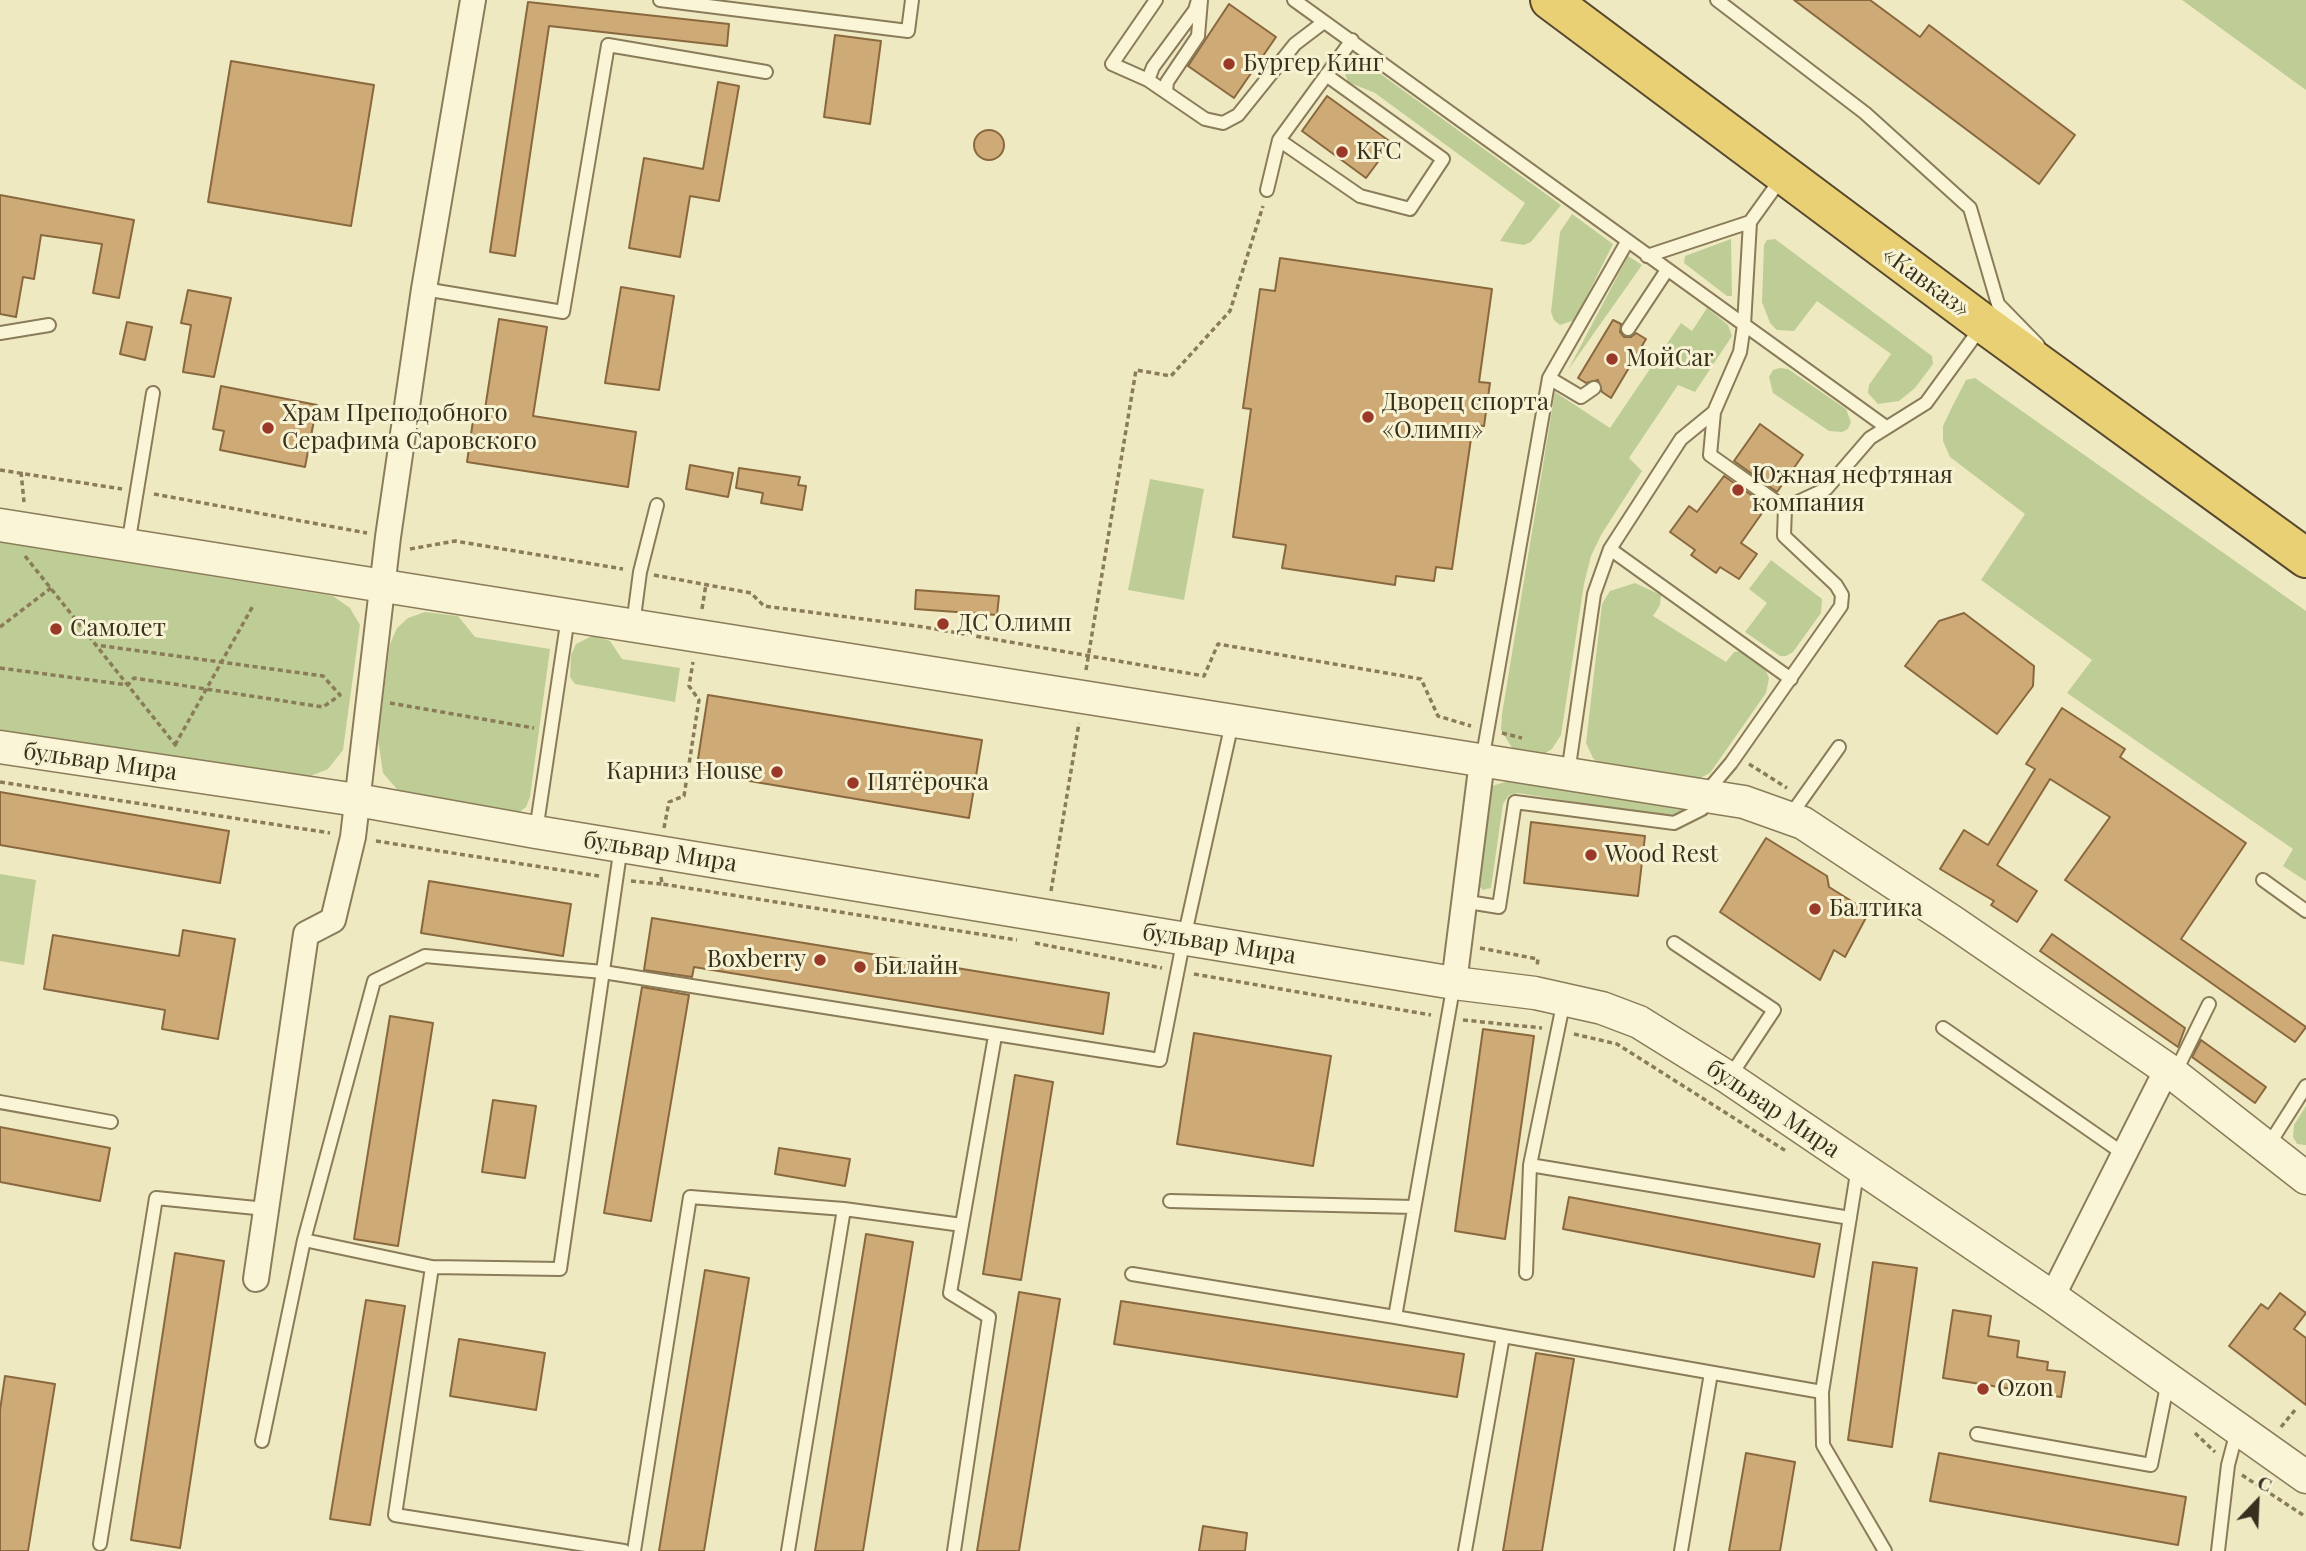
<!DOCTYPE html>
<meta charset="utf-8">
<style>
body{margin:0}
#map{position:relative;width:2306px;height:1551px;overflow:hidden;background:#efe9c2;font-family:"Playfair Display",serif}
canvas{display:block}
.north{position:absolute;left:2222px;top:1467px;width:70px;height:70px;-webkit-text-stroke:5px #f6f2d2;paint-order:stroke;rotate:23deg;font-size:19px;font-weight:700;line-height:28px;text-align:center;color:#392f1e}
.north::after{content:'';display:block;margin:auto;width:24px;height:32px;background:#392f1e;clip-path:polygon(50% 0,100% 100%,50% 72%,0 100%)}
</style>
<div id="map">
<canvas width="2306" height="1551"></canvas>
<div class="north">С</div>
</div>
<script>
const context = document.querySelector('canvas').getContext('2d');
context.lineJoin = 'round';
function paint(path, color) { context.fillStyle = color; context.fill(path, 'evenodd'); }
const shape = rows => new Path2D(rows.map(r => 'M' + r).join(''));
function stroke(path, color, width, dash) { context.strokeStyle = color; context.lineWidth = width; context.lineCap = dash ? 'butt' : 'round'; context.setLineDash(dash || []); context.stroke(path); }
function label(font, color, halo, rows, align = 'center') {
  context.font = font + ' "Playfair Display",serif'; context.lineWidth = 6; context.setLineDash([]); context.textBaseline = 'middle'; context.strokeStyle = halo; context.fillStyle = color; for (const [text, x, y, turn = 0] of rows) {
    context.save(); context.translate(x, y); context.rotate((+turn || 0) * Math.PI / 180); context.textAlign = isNaN(turn) ? turn : align; if (halo) context.strokeText(text, 0, 0); context.fillText(text, 0, 0); context.restore();
  }
}
paint(shape([
 [2182,0,2306,0,2306,90],
 [1352,62,1371,67,1561,205,1531,242,1524,245,1500,241,1525,203,1375,93,1348,82,1344,71],
 [1572,214,1613,244,1575,320,1560,325,1554,320,1551,312,1560,232],
 [1731,239,1732,296,1727,296,1684,263,1685,256],
 [1775,239,1932,356,1933,364,1915,388,1899,401,1878,404,1868,393,1869,385,1891,354,1817,301,1794,331,1777,330,1770,323,1762,302,1764,245,1767,240],
 [1628,256,1642,265,1568,370],
 [1707,308,1728,325,1732,336,1695,392,1678,385,1629,458,1642,471,1601,535,1591,556,1584,584,1561,735,1552,749,1544,754,1533,757,1514,751,1501,730,1502,714,1555,392,1610,428,1681,323,1692,331],
 [1780,368,1788,369,1846,409,1851,422,1848,429,1842,432,1829,431,1773,393,1769,377,1773,370],
 [1975,378,2306,611,2306,881,2283,866,2293,849,2067,693,2092,660,1981,580,2025,514,1950,457,1943,441,1943,426,1952,407,1966,380],
 [1150,479,1204,489,1184,600,1128,590],
 [0,542,333,596,350,608,360,625,343,750,328,769,303,779,0,732],
 [1771,560,1822,599,1821,613,1793,652,1786,656,1780,656,1745,632,1767,603,1749,589],
 [1635,583,1661,595,1660,605,1653,616,1726,662,1734,652,1741,651,1766,671,1769,678,1766,693,1710,773,1702,777,1691,780,1601,765,1593,758,1586,743,1602,604,1610,591],
 [425,612,458,616,475,637,550,649,530,797,526,807,518,813,401,794,383,773,378,739,390,644,397,628,408,618],
 [594,635,610,641,622,659,680,668,675,702,575,684,570,677,571,655,576,644],
 [1515,779,1696,807,1674,818,1518,793,1509,795,1503,804,1491,888,1483,890,1478,885,1489,796,1492,786],
 [0,874,36,880,24,965,0,961],
 [2306,1106,2306,1145,2305,1145,2297,1144,2293,1137,2294,1125]
]), '#becd96');
const building = shape([
 [1794,0,1870,0,1920,37,1929,25,2075,135,2039,184,1794,0],
 [528,2,729,24,727,46,549,26,515,256,490,252,528,2],
 [1229,4,1276,37,1234,98,1188,66,1229,4],
 [835,35,881,41,870,124,824,117,835,35],
 [231,61,374,85,351,226,208,202,231,61],
 [718,82,739,86,719,201,690,196,680,257,629,248,644,158,703,169,718,82],
 [1327,96,1392,143,1366,178,1302,131,1327,96],
 '974 145a15 15 0 1 1 30 0a15 15 0 1 1-30 0Z',
 [0,195,134,220,119,298,93,293,102,244,41,235,34,279,23,277,16,317,0,314,0,195],
 [1280,258,1492,289,1479,382,1490,383,1484,426,1473,425,1452,569,1436,567,1434,581,1396,576,1395,585,1282,568,1286,545,1233,537,1251,409,1243,408,1260,289,1275,291,1280,258],
 [621,287,674,296,659,390,605,383,621,287],
 [188,290,231,298,214,377,183,372,191,325,181,323,188,290],
 [499,319,547,327,533,416,636,432,628,487,467,462,475,407,485,409,499,319],
 [1613,320,1621,324,1620,332,1624,337,1631,337,1636,333,1646,339,1611,398,1602,392,1598,380,1586,383,1578,378,1613,320],
 [127,322,152,327,145,360,120,354,127,322],
 [221,386,317,405,305,467,220,450,224,431,213,429,221,386],
 [1760,424,1803,455,1777,492,1734,461,1760,424],
 [690,465,733,473,728,497,686,489,690,465],
 [739,468,800,477,798,485,806,486,802,510,761,503,763,493,736,488,739,468],
 [1724,476,1767,506,1741,543,1757,554,1739,579,1720,567,1716,573,1691,555,1695,550,1670,532,1689,506,1697,512,1724,476],
 [916,590,999,596,997,615,915,609,916,590],
 [1964,613,2034,666,2033,686,1997,734,1905,666,1939,621,1964,613],
 [708,695,982,740,969,818,696,772,708,695],
 [2062,708,2125,749,2120,757,2246,843,2181,939,2306,1027,2295,1042,2065,880,2110,817,2050,779,1997,865,2037,891,2017,922,1991,905,1994,901,1940,869,1964,830,1988,845,2035,769,2026,764,2062,708],
 [0,792,229,831,220,883,0,845,0,792],
 [1531,822,1645,836,1638,896,1524,883,1531,822],
 [1766,838,1827,876,1829,887,1869,912,1845,957,1834,950,1820,980,1720,912,1766,838],
 [429,881,571,904,563,956,421,933,429,881],
 [652,918,1109,993,1103,1034,694,967,692,977,644,970,652,918],
 [183,930,235,939,218,1039,162,1029,165,1010,44,989,53,935,179,956,183,930],
 [2052,934,2185,1028,2178,1047,2040,951,2052,934],
 [642,987,689,995,651,1221,604,1213,642,987],
 [390,1016,433,1023,398,1246,354,1239,390,1016],
 [1483,1029,1534,1036,1505,1239,1455,1231,1483,1029],
 [1194,1033,1331,1056,1313,1166,1177,1144,1194,1033],
 [2201,1040,2266,1087,2255,1103,2192,1057,2201,1040],
 [1015,1075,1053,1082,1021,1280,983,1274,1015,1075],
 [493,1100,536,1106,525,1178,482,1172,493,1100],
 [0,1127,110,1148,100,1201,0,1182,0,1127],
 [779,1148,850,1159,845,1186,775,1174,779,1148],
 [1569,1197,1820,1244,1814,1277,1563,1229,1569,1197],
 [866,1234,913,1242,863,1551,815,1551,866,1234],
 [175,1253,224,1261,180,1548,131,1540,175,1253],
 [1873,1262,1917,1268,1892,1447,1848,1440,1873,1262],
 [705,1270,749,1278,704,1551,659,1551,705,1270],
 [1019,1292,1060,1299,1019,1551,977,1551,1019,1292],
 [2280,1293,2306,1313,2294,1329,2306,1338,2306,1405,2229,1346,2261,1304,2268,1309,2280,1293],
 [366,1300,405,1306,370,1525,330,1519,366,1300],
 [1121,1301,1464,1354,1457,1397,1114,1344,1121,1301],
 [1953,1310,1991,1316,1988,1336,2019,1341,2017,1357,2048,1362,2047,1370,2065,1372,2061,1397,1943,1378,1953,1310],
 [459,1339,545,1353,536,1410,450,1396,459,1339],
 [1536,1353,1574,1359,1542,1551,1503,1551,1536,1353],
 [5,1376,55,1384,28,1551,0,1551,0,1410,5,1376],
 [1746,1453,1795,1462,1780,1551,1729,1551,1746,1453],
 [1939,1453,2186,1497,2178,1545,1930,1501,1939,1453],
 [1203,1526,1247,1533,1245,1551,1199,1551,1203,1526]
]);
paint(building, '#ceaa77');
stroke(building, '#89683e', 2);
const service = shape([
 [660,0,908,31,912,0],
 [1156,0,1112,64,1148,80,1205,119,1223,123,1238,115,1295,44,1324,22],
 [1294,0,1886,427],
 [1717,0,1865,113,1970,208,1998,304,2038,345],
 [1148,80,1153,67,1195,10,1198,0],
 [1166,92,1167,82,1198,36,1201,0],
 [1279,140,1352,40],
 [1783,176,1750,222,1744,325,1740,352,1714,412,1710,455,1785,508,1826,489,1870,438,1926,403,1982,326],
 [1267,190,1279,140,1360,196,1410,209,1443,159,1326,75],
 [1647,256,1750,222],
 [424,289,563,312,608,45,766,72],
 [1628,329,1667,270],
 [0,333,49,325],
 [1549,378,1581,397,1594,388],
 [128,545,153,393],
 [1610,549,1791,679],
 [633,625,640,572,657,505],
 [1482,761,1549,378,1627,242],
 [1568,773,1594,594,1610,549,1681,439,1714,412],
 [1790,816,1839,747],
 [536,831,568,617],
 [2263,880,2306,911],
 [1462,901,1499,907,1515,802,1674,823,1702,809,1704,795,1731,763,1841,606,1842,595,1836,585,1784,536,1785,508],
 [1674,943,1774,1010,1729,1078],
 [1943,1028,2124,1154],
 [2174,1075,2209,1004],
 [0,1102,111,1122],
 [2268,1146,2306,1086],
 [1530,1165,1850,1218],
 [1858,1167,1822,1392,1823,1445,1885,1551],
 [1170,1201,1414,1207],
 [304,1240,374,981,425,956,603,972,1160,1060,1184,938,1232,723],
 [432,1267,395,1515,624,1551],
 [1526,1273,1530,1165,1564,1000],
 [1132,1274,1395,1317,1454,983],
 [1395,1317,1822,1392],
 [1977,1434,2151,1465,2168,1381],
 [262,1441,304,1240,432,1267,560,1269,621,846],
 [100,1544,156,1198,266,1209],
 [634,1551,690,1197,844,1209],
 [788,1551,844,1209,962,1225],
 [954,1551,989,1317,950,1293,995,1036],
 [1465,1551,1503,1336],
 [1681,1551,1711,1373],
 [2218,1551,2228,1465,2237,1431]
]);
const minor = shape([
 [1454,983,1482,761],
 [256,1279,306,934,333,920,353,837,388,537,424,289,473,0],
 [2052,1297,2167,1069]
]);
const tertiary = shape([
 [0,525,1744,802,1803,823,1953,922,2167,1069,2306,1178],
 [0,747,357,800,536,832,1454,983,1535,993,1602,1008,1639,1022,1729,1078,2052,1297,2306,1477]
]);
const trunk = shape([
 [1550,0,1984,324,2306,558]
]);
stroke(service, '#8a7b59', 16);
stroke(minor, '#8a7b59', 28);
stroke(tertiary, '#8a7b59', 35);
stroke(trunk, '#57482d', 42);
stroke(shape([
 [0,470,122,489],
 [21,472,24,502],
 [154,494,367,533],
 [410,549,455,541,623,569],
 [25,556,177,747],
 [654,575,751,593,764,606,924,627,1204,676,1218,644,1421,679,1438,716,1471,726],
 [702,609,706,584],
 [0,627,51,588],
 [0,668,128,685,134,678,323,707,340,695,323,676,96,645],
 [1086,670,1136,370,1171,376,1230,311,1263,206],
 [390,703,534,728],
 [1502,733,1522,738],
 [175,745,254,604],
 [1749,764,1787,788],
 [0,782,330,833],
 [664,828,669,802,684,796,699,700,689,686,693,662],
 [376,841,599,876],
 [661,877,662,884,1017,940],
 [631,881,662,884],
 [1051,891,1079,723],
 [1035,943,1162,968],
 [1480,948,1538,959,1537,966],
 [1194,974,1431,1015],
 [1463,1020,1542,1028],
 [1574,1034,1617,1044,1786,1151],
 [2281,1427,2295,1410],
 [2195,1433,2215,1452],
 [2242,1475,2306,1517]
]), '#8a7b59', 3.5, [5, 3.5]);
stroke(service, '#faf5d6', 12);
stroke(minor, '#faf5d6', 24);
stroke(tertiary, '#faf5d6', 32);
stroke(trunk, '#ead075', 38);
for (const [x, y, r, color] of [
 [1229,64,7,"#9a3928"],
 [1342,152,7,"#9a3928"],
 [1612,359,7,"#9a3928"],
 [1368,417,7,"#9a3928"],
 [268,428,7,"#9a3928"],
 [1738,490,7,"#9a3928"],
 [943,624,7,"#9a3928"],
 [56,629,7,"#9a3928"],
 [777,772,7,"#9a3928"],
 [853,783,7,"#9a3928"],
 [1591,855,7,"#9a3928"],
 [1815,909,7,"#9a3928"],
 [820,960,7,"#9a3928"],
 [860,967,7,"#9a3928"],
 [1983,1389,7,"#9a3928"]
]) { const dot = new Path2D(); dot.arc(x, y, r, 0, 2 * Math.PI); context.fillStyle = color; context.fill(dot); stroke(dot, '#f6f2d2', 2.5); }
label('24px', '#392f1e', '#f6f2d2', [
 ["Бургер Кинг",1243,64],
 ["KFC",1356,152],
 ["МойCar",1626,359],
 ["Дворец спорта",1382,403],
 ["«Олимп»",1382,431],
 ["Храм Преподобного",282,414],
 ["Серафима Саровского",282,442],
 ["Южная нефтяная",1752,476],
 ["компания",1752,504],
 ["ДС Олимп",957,624],
 ["Самолет",70,629],
 ["Карниз House",763,772,"right"],
 ["Пятёрочка",867,783],
 ["Wood Rest",1605,855],
 ["Балтика",1829,909],
 ["Boxberry",806,960,"right"],
 ["Билайн",874,967],
 ["Ozon",1997,1389]
], 'left');
label('24px', '#392f1e', '#f6f2d2', [
 ["«Кавказ»",1926,282,36],
 ["бульвар Мира",100,762,8],
 ["бульвар Мира",660,852,9],
 ["бульвар Мира",1219,944,9],
 ["бульвар Мира",1773,1109,34]
]);
</script>
